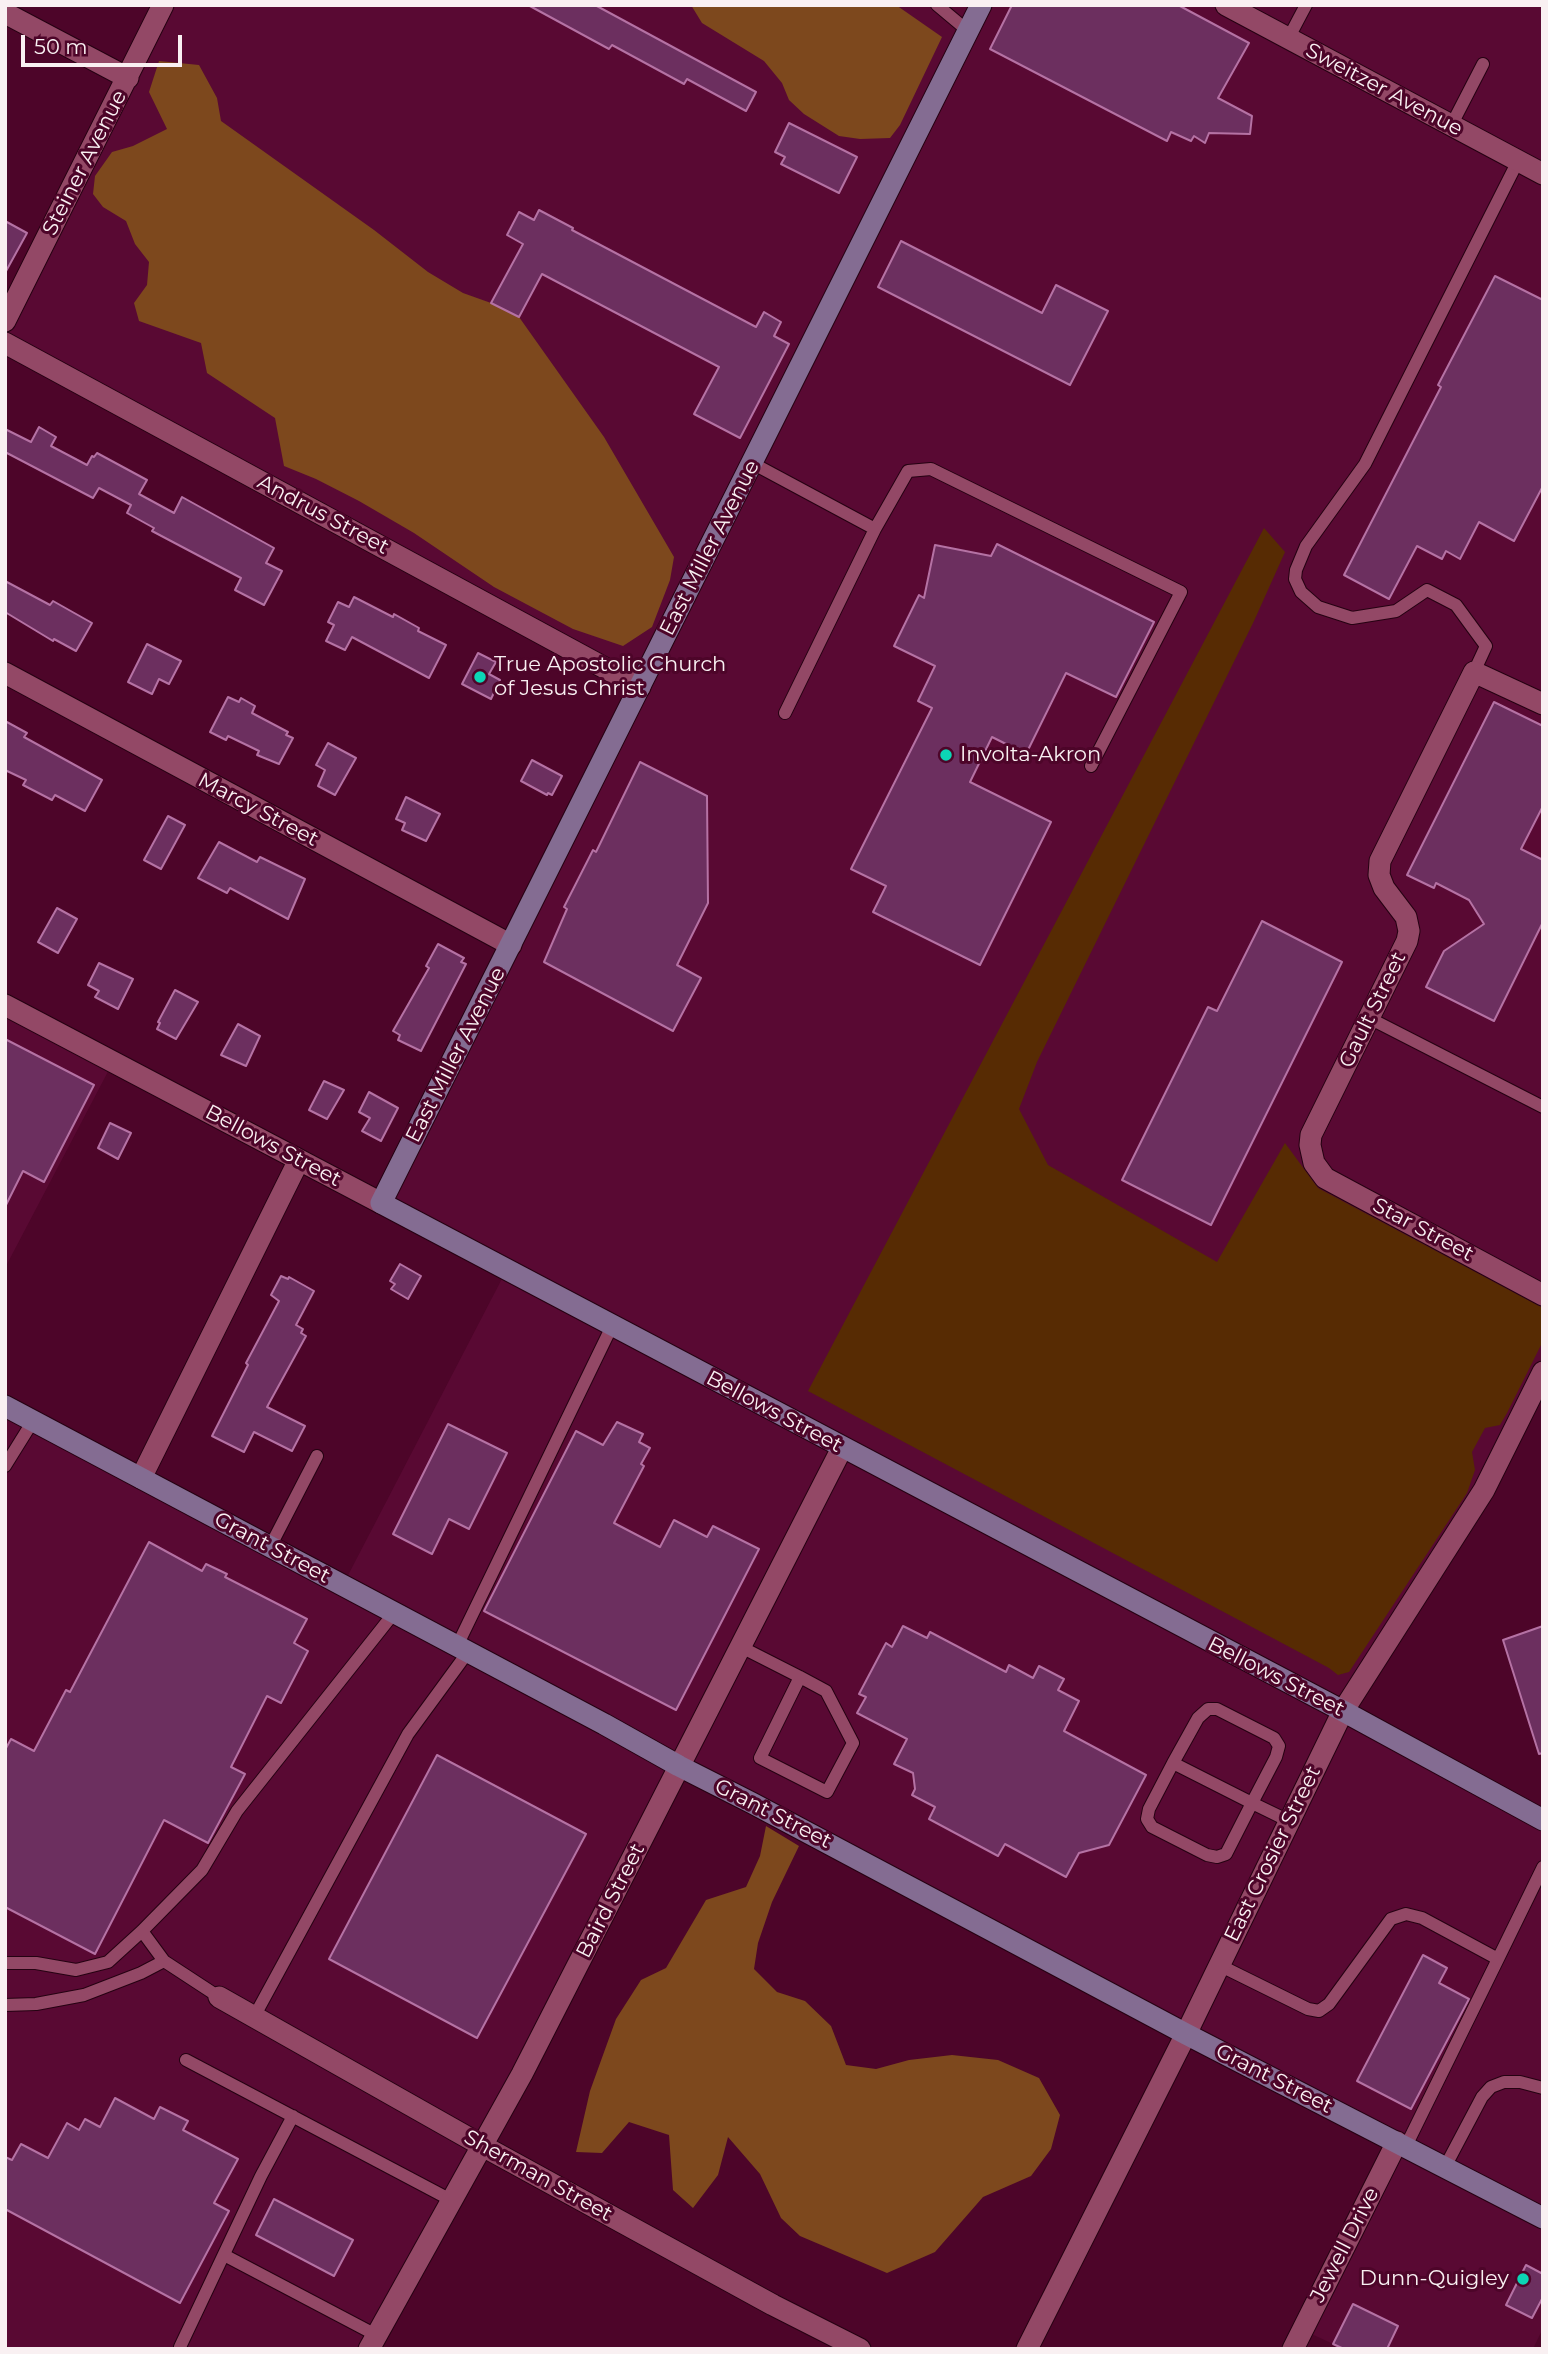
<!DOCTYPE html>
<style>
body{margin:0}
#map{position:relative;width:1548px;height:2354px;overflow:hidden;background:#4d0529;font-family:Montserrat,sans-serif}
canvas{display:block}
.frame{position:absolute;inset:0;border:7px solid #f9f0f2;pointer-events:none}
.scale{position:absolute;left:21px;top:35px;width:161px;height:32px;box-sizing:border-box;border:4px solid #f9f0f2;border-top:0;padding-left:9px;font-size:21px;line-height:24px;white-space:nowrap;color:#f9f0f2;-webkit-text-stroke:5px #4d0529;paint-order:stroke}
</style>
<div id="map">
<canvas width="1548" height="2354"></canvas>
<div class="frame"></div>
<div class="scale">50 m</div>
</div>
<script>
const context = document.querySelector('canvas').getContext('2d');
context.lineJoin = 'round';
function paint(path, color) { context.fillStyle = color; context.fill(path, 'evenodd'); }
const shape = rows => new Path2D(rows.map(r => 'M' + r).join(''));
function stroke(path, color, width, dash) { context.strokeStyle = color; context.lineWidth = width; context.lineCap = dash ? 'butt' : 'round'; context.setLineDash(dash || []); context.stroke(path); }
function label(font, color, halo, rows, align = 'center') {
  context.font = font + ' Montserrat,sans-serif'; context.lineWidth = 6; context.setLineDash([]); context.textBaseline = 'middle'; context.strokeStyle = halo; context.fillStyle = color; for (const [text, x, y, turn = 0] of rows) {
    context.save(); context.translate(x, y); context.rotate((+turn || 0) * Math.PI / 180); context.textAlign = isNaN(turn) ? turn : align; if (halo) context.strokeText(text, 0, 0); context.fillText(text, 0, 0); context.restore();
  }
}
paint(shape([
 [163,5,1543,5,1543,1372,1392,1631,1186,2034,680,1767,369,2349,5,2349,5,1406,343,1585,506,1271,381,1203,639,688,5,343,5,321],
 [5,1005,113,1062,5,1268],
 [1345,1719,1543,1822,1543,2213,1191,2033],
 [1399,2144,1543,2220,1543,2328,1533,2349,1344,2349,1305,2331]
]), '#590933');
paint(shape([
 [1264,528,1285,552,1254,621,1037,1062,1019,1109,1048,1165,1217,1262,1285,1143,1318,1188,1543,1308,1543,1341,1507,1413,1500,1425,1485,1428,1472,1452,1475,1470,1467,1493,1349,1672,1338,1675,1329,1668,808,1391]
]), '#572b03');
paint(shape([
 [691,5,896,5,942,37,900,125,890,138,860,139,839,136,804,114,789,100,782,83,764,61,702,23],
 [159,61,199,65,217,98,221,121,374,230,428,272,463,293,491,303,519,317,604,437,674,557,670,580,652,627,623,646,573,629,494,587,414,533,359,501,316,479,284,466,275,418,207,373,201,343,139,321,134,303,147,285,149,262,135,244,126,221,103,207,93,194,95,176,112,152,133,146,167,129,149,92],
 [766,1826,799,1846,772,1902,758,1943,754,1969,777,1992,805,2001,831,2026,846,2065,876,2069,909,2060,952,2055,998,2060,1039,2078,1060,2115,1051,2149,1031,2176,983,2197,935,2252,887,2273,800,2236,781,2218,760,2174,728,2137,718,2175,693,2208,673,2190,669,2135,629,2122,602,2153,576,2152,590,2091,616,2019,641,1980,666,1968,706,1900,746,1887,760,1856]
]), '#7d481d');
const building = shape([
 [528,5,595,5,756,92,746,111,687,79,684,84,612,45,609,49,528,5],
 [1012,5,1178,5,1249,43,1218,98,1252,116,1250,134,1209,133,1205,143,1194,136,1191,141,1171,132,1167,141,990,49,1012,5],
 [789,123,857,157,839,193,781,164,785,157,775,152,789,123],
 [539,210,573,228,572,230,756,327,764,312,781,322,774,336,789,344,740,438,694,414,719,367,542,274,519,317,491,303,523,244,507,235,519,212,534,220,539,210],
 [5,221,27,233,5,273,5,221],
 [901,241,1042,313,1056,285,1108,311,1070,385,878,287,901,241],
 [1495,276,1543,300,1543,486,1514,541,1479,522,1460,559,1446,551,1442,559,1417,546,1389,599,1344,575,1441,387,1438,385,1495,276],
 [39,427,56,437,51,446,87,465,92,456,94,457,97,453,147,480,139,494,174,513,182,497,274,548,266,563,282,571,264,605,235,590,241,578,152,531,154,528,127,513,131,505,99,488,93,498,5,452,5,429,31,442,39,427],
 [997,544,1154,622,1116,697,1066,673,1026,754,992,737,970,782,1051,822,980,965,873,912,886,886,851,869,932,708,918,701,935,666,894,646,919,595,924,598,935,545,991,556,997,544],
 [5,581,50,605,53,601,92,623,76,651,54,639,53,641,5,612,5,581],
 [354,597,393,617,394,614,419,628,418,631,446,645,429,678,352,637,345,650,326,641,334,625,328,622,338,602,349,607,354,597],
 [147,644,181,661,169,684,159,679,152,694,128,682,147,644],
 [478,653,496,662,489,674,500,680,491,699,462,684,478,653],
 [228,697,239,702,241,698,255,706,252,713,288,732,286,735,293,738,279,764,257,755,259,751,228,736,226,740,210,732,228,697],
 [1494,702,1543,726,1543,806,1521,849,1543,860,1543,922,1494,1021,1426,987,1444,951,1484,924,1469,900,1436,883,1434,888,1407,875,1494,702],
 [5,721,27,733,24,737,102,780,85,811,55,795,52,800,23,785,26,780,5,770,5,721],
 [328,743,356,758,335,795,318,786,325,770,316,765,328,743],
 [532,760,562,776,552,795,548,793,547,795,521,781,532,760],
 [640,762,707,796,708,903,677,965,701,978,673,1031,544,962,567,909,564,907,593,850,596,852,640,762],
 [406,797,440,814,426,841,402,830,405,823,396,819,406,797],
 [168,816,185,825,161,869,144,860,168,816],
 [219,842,257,862,260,857,305,879,288,919,230,888,227,893,198,878,219,842],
 [57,908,77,919,58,953,38,942,57,908],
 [1262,921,1342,962,1211,1225,1122,1180,1208,1007,1217,1011,1262,921],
 [438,944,464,958,461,962,466,964,421,1051,398,1040,400,1035,393,1031,429,968,426,966,438,944],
 [99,963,133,979,118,1009,95,997,99,991,88,985,99,963],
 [175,990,198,1002,176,1039,157,1029,160,1023,158,1022,175,990],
 [238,1024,260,1036,246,1066,221,1055,238,1024],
 [5,1039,94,1085,44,1182,23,1171,5,1207,5,1039],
 [324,1081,344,1090,327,1119,309,1110,324,1081],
 [369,1092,398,1108,381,1141,362,1131,370,1118,359,1112,369,1092],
 [110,1123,131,1133,118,1159,98,1148,110,1123],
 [400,1264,421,1276,408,1299,391,1289,395,1284,390,1281,400,1264],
 [281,1276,288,1279,289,1277,314,1291,296,1325,303,1329,301,1333,306,1336,267,1407,305,1426,292,1451,254,1432,244,1452,212,1436,248,1365,246,1363,279,1301,271,1295,281,1276],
 [617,1422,643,1434,639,1442,650,1448,641,1464,644,1466,614,1523,660,1547,674,1520,707,1537,713,1526,759,1549,676,1710,484,1611,576,1431,603,1445,617,1422],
 [448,1424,507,1453,469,1529,449,1519,432,1554,393,1534,448,1424],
 [149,1542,202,1571,206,1564,227,1574,225,1577,307,1619,294,1643,308,1651,281,1703,267,1696,231,1767,245,1774,208,1843,164,1820,95,1954,5,1907,5,1750,11,1739,34,1751,66,1690,70,1692,149,1542],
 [903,1626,927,1638,930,1632,1006,1672,1009,1665,1033,1678,1039,1666,1064,1679,1058,1690,1079,1701,1064,1731,1146,1775,1109,1845,1079,1853,1066,1877,1005,1844,998,1856,929,1819,935,1807,912,1795,915,1789,913,1773,894,1764,907,1739,857,1713,866,1697,859,1694,886,1643,892,1647,903,1626],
 [1543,1626,1543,1753,1539,1754,1503,1640,1543,1626],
 [437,1755,586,1834,477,2038,329,1959,437,1755],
 [1423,1955,1447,1968,1439,1983,1469,1999,1411,2109,1357,2081,1423,1955],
 [115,2098,154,2119,160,2107,188,2121,183,2130,238,2159,214,2203,229,2211,180,2303,5,2209,5,2157,12,2160,21,2144,48,2158,67,2123,79,2130,85,2119,100,2127,115,2098],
 [274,2199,353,2240,334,2276,256,2235,274,2199],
 [1526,2265,1543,2274,1543,2297,1532,2318,1506,2305,1526,2265],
 [1353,2304,1398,2326,1387,2349,1344,2349,1333,2344,1353,2304]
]);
paint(building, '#6c2f5f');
stroke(building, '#b572a4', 2);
const lane = shape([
 [937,5,968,31],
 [1288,39,1306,5],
 [1451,126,1483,64],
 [752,463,875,529,908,471,931,469,1181,592,1091,766],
 [1474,672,1486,646,1456,605,1427,590,1396,611,1352,618,1318,607,1301,592,1295,579,1296,570,1306,546,1365,464,1518,161],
 [785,713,875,529],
 [1369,1018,1543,1107],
 [5,1466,33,1421],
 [270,1547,317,1456],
 [457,1646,612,1326],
 [741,1647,800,1677,826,1691,853,1743,827,1792,760,1758,800,1677],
 [1173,1763,1149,1809,1147,1819,1152,1827,1207,1855,1217,1857,1226,1854,1252,1803,1276,1757,1279,1746,1274,1738,1217,1709,1208,1709,1198,1718,1173,1763,1252,1803,1289,1821],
 [142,1931,164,1961],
 [1498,1959,1543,1867],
 [5,1963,36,1963,76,1970,108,1962,142,1931,202,1870,237,1811,394,1613],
 [1219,1965,1308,2009,1319,2011,1329,2004,1391,1919,1406,1914,1422,1918,1498,1959,1406,2146],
 [5,2005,36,2004,84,1995,141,1973,164,1961,219,1997],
 [254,2017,408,1734,468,1652],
 [186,2060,451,2200],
 [1445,2167,1482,2097,1491,2087,1504,2082,1520,2082,1543,2088],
 [224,2255,376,2335],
 [180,2347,261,2176,293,2116]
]);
const street = shape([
 [1226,5,1543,174],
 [5,13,128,78],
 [5,321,163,5],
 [5,343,640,687],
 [5,673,511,945],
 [1543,704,1474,672,1380,861,1379,875,1384,888,1406,917,1409,931,1407,941,1311,1135,1310,1145,1314,1163,1325,1178,1543,1295],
 [5,1005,381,1203],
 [141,1478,299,1160],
 [219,1997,481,2145,773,2305,860,2349],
 [369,2349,522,2074,842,1448],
 [1027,2349,1186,2034,1343,1711,1484,1490,1543,1372],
 [1293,2349,1397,2142]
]);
const secondary = shape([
 [981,5,381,1203,1343,1711,1543,1820],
 [5,1406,604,1724,679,1766,752,1803,1186,2034,1543,2218]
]);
stroke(lane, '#250212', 14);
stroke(street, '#250212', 23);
stroke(secondary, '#250212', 23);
stroke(lane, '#934866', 12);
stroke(street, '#934866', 21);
stroke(secondary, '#846c92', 21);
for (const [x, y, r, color] of [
 [480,677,7,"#0cd5b5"],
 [946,755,7,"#0cd5b5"],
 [1523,2279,7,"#0cd5b5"]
]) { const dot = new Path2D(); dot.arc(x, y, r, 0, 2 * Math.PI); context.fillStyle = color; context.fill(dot); stroke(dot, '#4d0529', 2.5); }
label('21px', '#f9f0f2', '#4d0529', [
 ["Sweitzer Avenue",1384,90,28],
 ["Steiner Avenue",85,163,-63],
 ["Andrus Street",323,515,28],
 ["East Miller Avenue",710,548,-63],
 ["Marcy Street",258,810,28],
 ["Gault Street",1373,1010,-64],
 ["East Miller Avenue",456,1055,-63],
 ["Bellows Street",273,1146,28],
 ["Star Street",1423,1230,28],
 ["Bellows Street",774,1412,28],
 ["Grant Street",272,1548,28],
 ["Bellows Street",1276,1677,27],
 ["Grant Street",773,1814,27],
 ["East Crosier Street",1273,1854,-64],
 ["Baird Street",611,1901,-63],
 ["Grant Street",1274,2079,27],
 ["Sherman Street",538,2176,29],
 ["Jewell Drive",1345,2245,-63]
]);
label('21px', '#f9f0f2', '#4d0529', [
 ["True Apostolic Church",494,665],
 ["of Jesus Christ",494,689],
 ["Involta-Akron",960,755],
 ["Dunn-Quigley",1509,2279,"right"]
], 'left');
</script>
